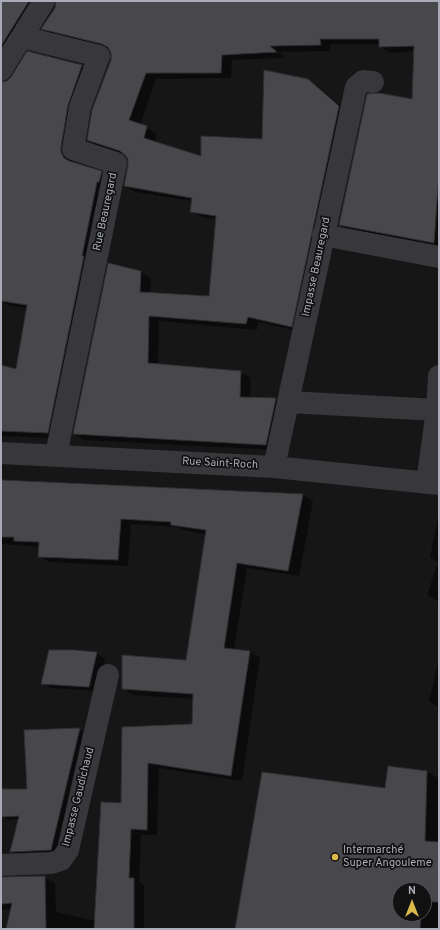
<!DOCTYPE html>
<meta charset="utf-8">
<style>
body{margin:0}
#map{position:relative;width:440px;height:930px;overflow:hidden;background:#161617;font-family:Overpass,sans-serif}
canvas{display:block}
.frame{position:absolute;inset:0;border:2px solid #a9acb6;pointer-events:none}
.north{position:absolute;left:392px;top:882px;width:40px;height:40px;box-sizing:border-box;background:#111112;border:1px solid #4e4f54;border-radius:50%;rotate:0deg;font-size:11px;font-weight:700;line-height:16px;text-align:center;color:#a9acb6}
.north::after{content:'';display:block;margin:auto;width:14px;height:18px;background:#dcba49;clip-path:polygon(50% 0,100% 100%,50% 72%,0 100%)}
</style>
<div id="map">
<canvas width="440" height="930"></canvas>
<div class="frame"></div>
<div class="north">N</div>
</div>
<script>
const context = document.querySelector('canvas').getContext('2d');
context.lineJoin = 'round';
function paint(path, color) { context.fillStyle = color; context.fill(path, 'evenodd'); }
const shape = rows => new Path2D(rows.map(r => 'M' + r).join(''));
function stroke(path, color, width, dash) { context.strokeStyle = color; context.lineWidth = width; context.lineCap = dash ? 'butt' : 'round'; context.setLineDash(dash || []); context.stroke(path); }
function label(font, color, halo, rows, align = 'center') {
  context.font = font + ' Overpass,sans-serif'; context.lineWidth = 3.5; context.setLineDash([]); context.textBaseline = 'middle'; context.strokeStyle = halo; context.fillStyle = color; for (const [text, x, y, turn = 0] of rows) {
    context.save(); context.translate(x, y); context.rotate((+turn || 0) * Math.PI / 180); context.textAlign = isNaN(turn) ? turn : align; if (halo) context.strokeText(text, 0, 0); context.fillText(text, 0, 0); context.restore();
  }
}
paint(shape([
 [1,1,38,1,1,68],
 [66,1,439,1,439,248,350,231,340,225,413,101,414,51,391,53,380,47,380,44,330,44,331,51,278,52,285,58,232,60,231,78,156,79,140,125,157,133,155,142,202,157,263,140,308,80,318,86,349,113,302,332,258,322,257,330,159,321,158,365,241,372,251,378,250,398,276,399,286,405,276,450,84,440,74,434,141,272,151,278,150,293,210,297,216,219,202,217,191,211,192,201,135,192,125,186,129,165,129,159,127,155,99,146,88,140,112,61,112,53,110,48,53,34,43,29],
 [28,52,82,66,92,71,71,159,73,163,101,172,111,178,58,438,1,436,1,366,17,370,27,308,10,306,1,301,1,83,8,82,12,77],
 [1,481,303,495,313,501,299,576,247,568,234,650,250,652,260,658,242,781,159,768,157,835,141,835,139,882,144,885,144,929,7,929,12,909,1,910,1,878,44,877,55,883,56,912,96,921,122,804,123,728,193,725,194,699,134,695,123,689,187,661,206,534,183,530,177,527,131,524,128,566,50,562,39,556,40,547,1,544],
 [439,513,439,602,427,595,438,562,430,557],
 [96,653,105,659,99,689,96,691,51,688,42,683],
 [439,659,439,707,429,701],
 [78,729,83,732,56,853,16,855,11,852,19,819,9,820,3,817,28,790],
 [427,771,439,779,439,929,236,929,385,789],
 [400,890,424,890,424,914,400,914]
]), '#0007');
const building = shape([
 [1,1,29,1,1,46,1,1],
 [56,1,439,1,439,173,434,243,339,225,367,94,379,93,412,99,414,46,379,47,379,39,320,39,321,45,270,46,277,52,222,55,221,73,146,73,129,120,147,126,144,138,201,156,201,136,262,139,264,70,308,79,339,106,292,327,248,317,246,324,149,316,148,363,241,371,240,397,276,398,266,445,73,434,108,263,141,271,140,292,209,296,216,216,190,212,192,198,124,186,128,165,128,159,125,155,120,151,87,140,92,110,111,60,111,53,108,47,102,44,41,29,55,8,56,1],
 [27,51,82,65,68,105,61,147,61,152,64,158,69,161,102,171,99,182,97,182,82,256,84,256,48,433,1,431,1,365,16,369,27,305,1,301,1,82,7,81,11,77,27,51],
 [1,480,303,494,288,571,237,563,224,648,250,651,231,776,148,763,147,830,131,829,129,878,134,878,134,929,94,929,101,802,121,803,122,727,192,724,193,694,122,689,122,655,186,660,206,530,171,525,171,522,121,519,118,560,38,557,39,542,14,541,14,537,1,537,1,480],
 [49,650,74,650,97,652,89,687,41,684,49,650],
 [80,728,51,850,10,852,19,816,1,817,1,789,27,789,24,730,80,728],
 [388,766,427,771,425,841,439,842,439,902,424,902,424,890,400,890,400,914,421,914,420,929,235,929,262,772,385,788,388,766],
 [45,876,46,929,6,929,12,903,1,904,1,877,45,876]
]);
paint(building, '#48484c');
stroke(building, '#303033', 1);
stroke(shape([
 [22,37,99,56,80,107,73,149,116,163,56,455],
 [1,70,44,1],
 [323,235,439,257],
 [288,402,437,410],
 [1,453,274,467,439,484],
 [274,467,356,87,363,81,373,82],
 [427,483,437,410,439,376],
 [1,865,51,863,61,860,68,850,108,675]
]), '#37373c', 22);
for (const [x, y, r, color] of [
 [335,857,4,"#dcba49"]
]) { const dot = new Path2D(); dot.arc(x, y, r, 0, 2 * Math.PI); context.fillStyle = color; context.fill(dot); stroke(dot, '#111112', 1.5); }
label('11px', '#a9acb6', '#111112', [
 ["Rue Beauregard",106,212,-78],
 ["Impasse Beauregard",317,267,-78],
 ["Rue Saint-Roch",220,464,3],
 ["Impasse Gaudichaud",79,797,-76]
]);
label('11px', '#a9acb6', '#111112', [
 ["Intermarché",343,851],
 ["Super Angouleme",343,864]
], 'left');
</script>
